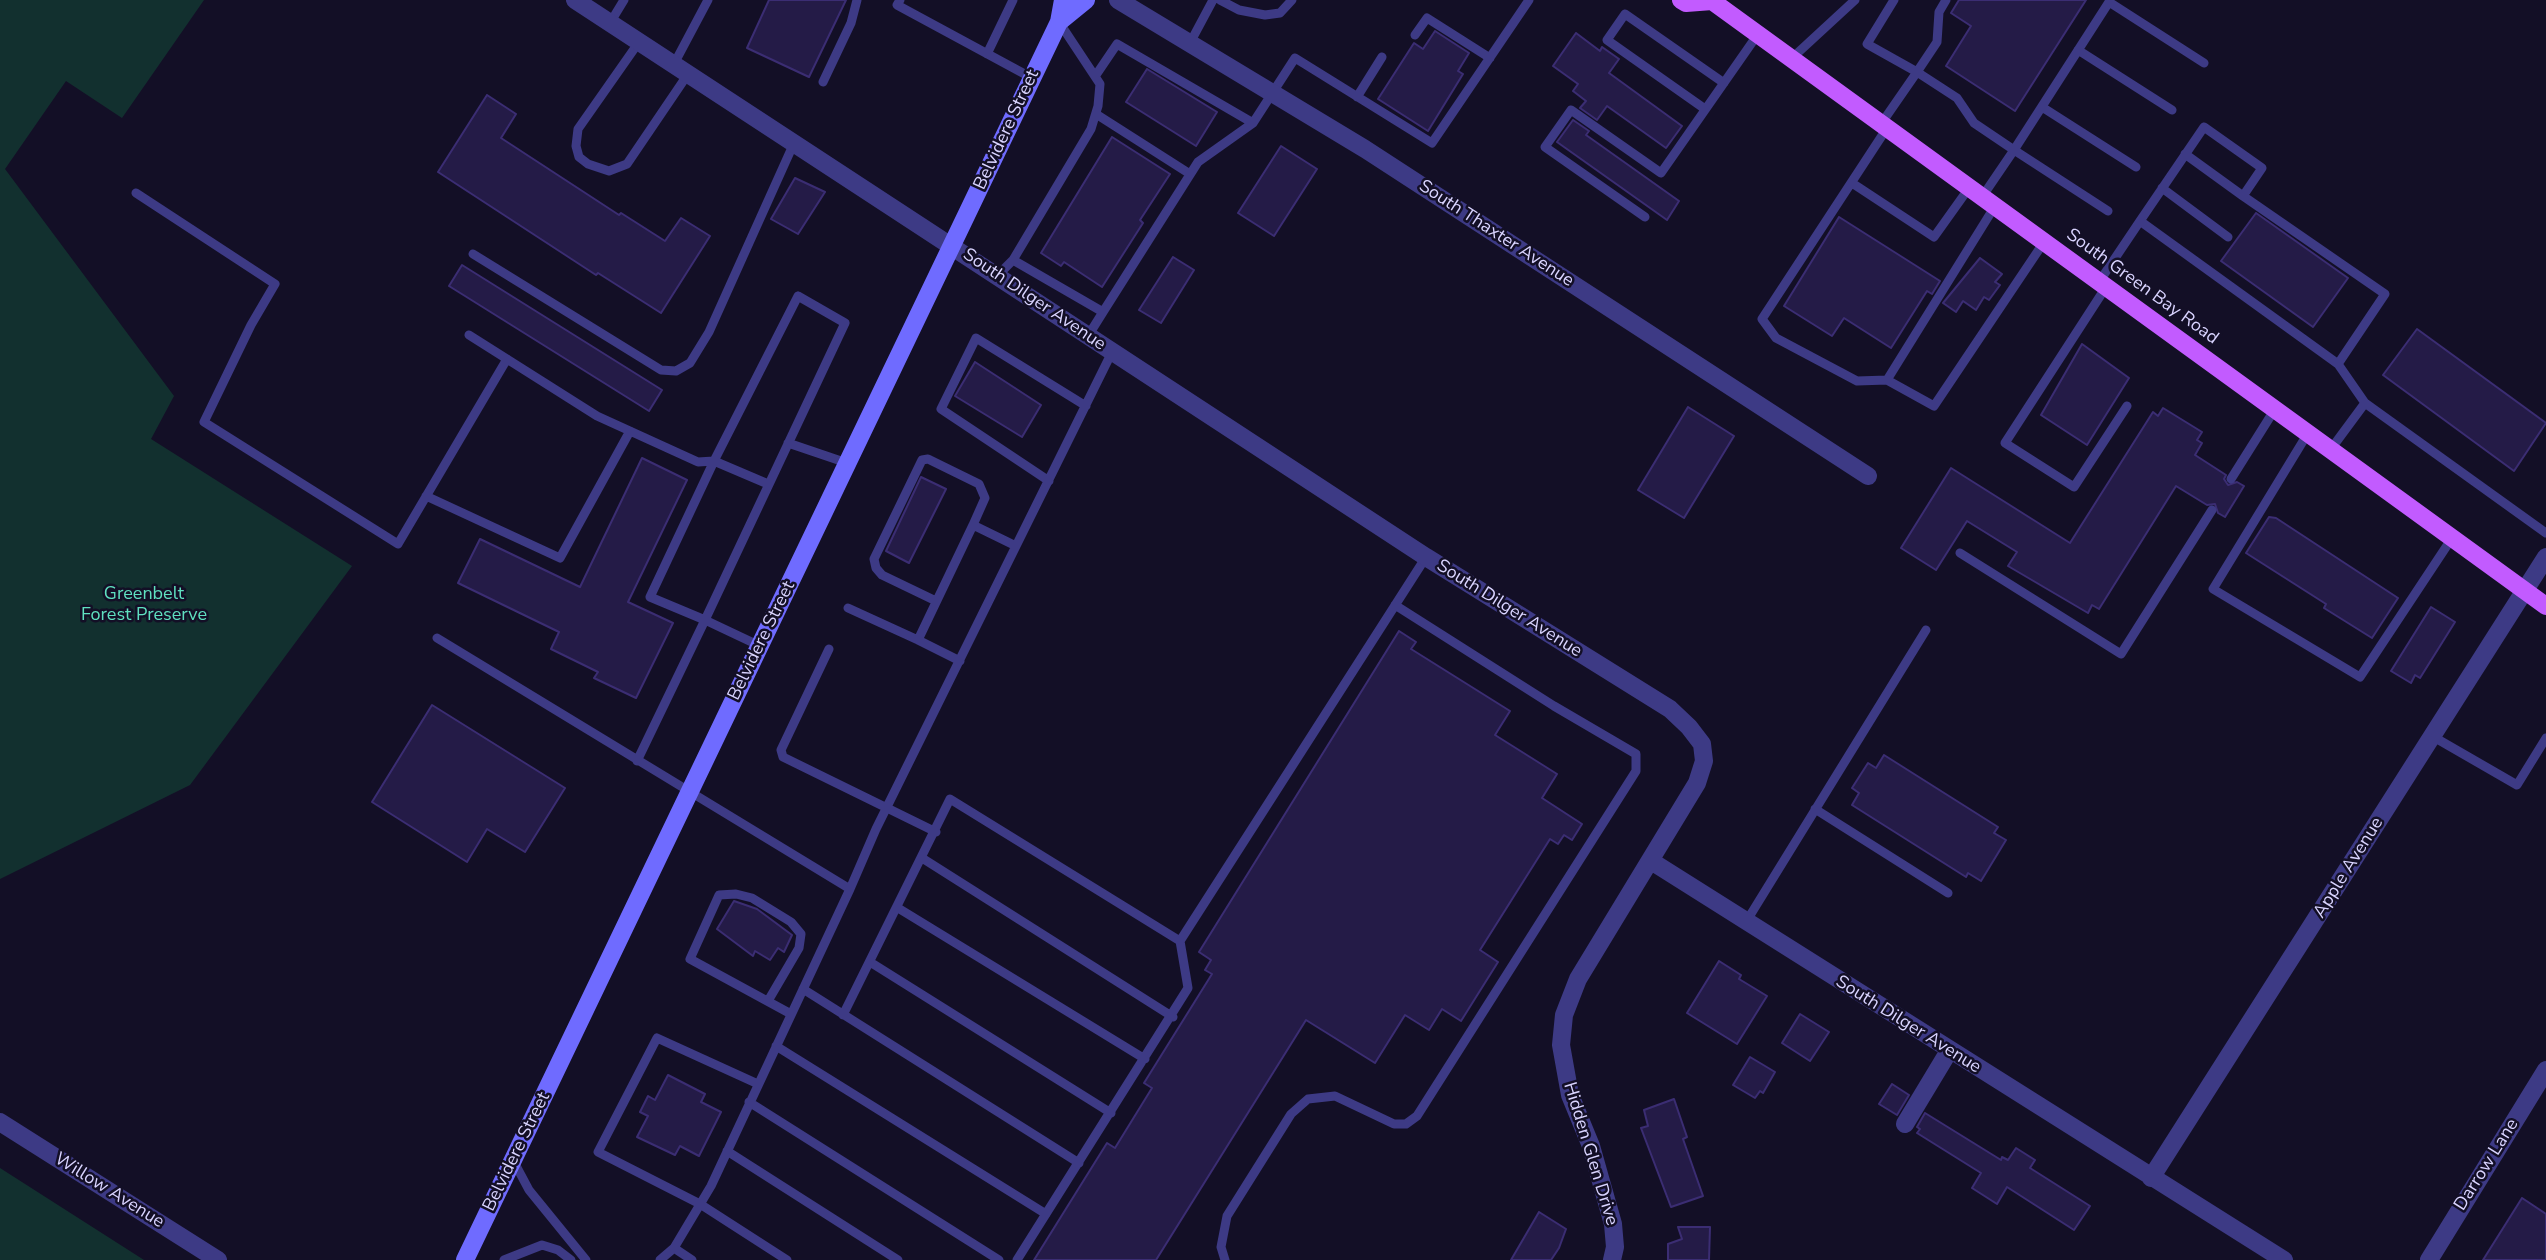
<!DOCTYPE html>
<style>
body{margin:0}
canvas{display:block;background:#130f26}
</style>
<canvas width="2546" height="1260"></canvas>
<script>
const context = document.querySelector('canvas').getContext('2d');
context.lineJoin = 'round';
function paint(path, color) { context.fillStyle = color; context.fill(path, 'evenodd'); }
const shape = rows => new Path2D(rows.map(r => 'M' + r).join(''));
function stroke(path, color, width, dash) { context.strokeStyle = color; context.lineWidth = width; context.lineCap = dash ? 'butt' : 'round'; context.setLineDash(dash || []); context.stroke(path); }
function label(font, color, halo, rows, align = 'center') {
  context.font = font + ' "Nunito Sans",sans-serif'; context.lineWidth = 5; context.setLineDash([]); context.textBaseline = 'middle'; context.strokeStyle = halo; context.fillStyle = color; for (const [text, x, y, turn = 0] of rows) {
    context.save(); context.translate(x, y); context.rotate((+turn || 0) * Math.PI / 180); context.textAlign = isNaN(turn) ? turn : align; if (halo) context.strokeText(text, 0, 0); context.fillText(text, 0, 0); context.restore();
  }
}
paint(shape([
 [0,0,204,0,122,118,66,81,5,169,174,396,151,439,352,566,190,785,0,879],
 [0,1168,144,1260,0,1260]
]), '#12302f');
const building = shape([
 [769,0,846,0,809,77,747,48,769,0],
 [1959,0,2086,0,2015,111,1946,66,1971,26,1951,13,1959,0],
 [1435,31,1469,53,1458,71,1463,74,1428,131,1378,99,1414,43,1423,49,1435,31],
 [1576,33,1600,51,1602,47,1619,59,1609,73,1682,126,1666,148,1607,106,1597,120,1580,108,1586,101,1573,91,1578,84,1553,66,1576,33],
 [1147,69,1217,112,1196,146,1126,102,1147,69],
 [487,95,516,114,501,138,619,215,621,213,665,241,681,218,710,236,661,313,598,273,596,275,438,172,487,95],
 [1573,120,1589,131,1586,135,1679,201,1667,220,1557,142,1573,120],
 [1112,137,1170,174,1140,220,1143,223,1102,287,1064,262,1061,266,1041,253,1112,137],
 [1281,146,1317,169,1274,236,1238,213,1281,146],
 [795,178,825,192,798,234,771,219,795,178],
 [2256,213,2348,278,2313,327,2221,261,2256,213],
 [1839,217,1940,281,1932,294,1927,291,1891,348,1844,318,1832,336,1784,306,1839,217],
 [1173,257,1194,270,1161,323,1139,310,1173,257],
 [1980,258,2002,274,1995,282,2000,285,1989,300,1984,297,1976,310,1963,301,1956,312,1943,303,1980,258],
 [462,265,662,390,649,411,449,286,462,265],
 [2417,329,2546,423,2514,471,2383,375,2417,329],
 [2082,344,2129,378,2087,445,2041,415,2082,344],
 [975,362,1041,405,1022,437,955,396,975,362],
 [1688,407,1734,436,1684,518,1638,490,1688,407],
 [2163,408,2202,432,2197,440,2202,443,2195,455,2226,475,2224,479,2228,485,2237,482,2244,486,2225,517,2218,513,2215,504,2207,505,2176,486,2099,609,2092,605,2088,613,2008,566,2017,552,1967,521,1936,570,1901,548,1951,468,2070,543,2153,412,2158,416,2163,408],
 [642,458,687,480,628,602,673,623,636,698,594,678,598,672,551,649,559,632,458,583,480,539,580,587,642,458],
 [921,477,946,489,909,563,886,551,921,477],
 [2269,517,2276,518,2398,598,2372,638,2324,608,2326,604,2246,553,2269,517],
 [2431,607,2455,622,2420,678,2415,675,2411,683,2391,671,2431,607],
 [1399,631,1416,642,1411,649,1510,711,1495,735,1557,774,1542,798,1582,824,1572,840,1564,835,1558,844,1550,839,1480,950,1498,962,1461,1021,1442,1009,1429,1030,1405,1015,1375,1063,1306,1020,1156,1260,1034,1260,1107,1143,1115,1148,1152,1088,1144,1083,1212,974,1205,970,1211,960,1199,952,1399,631],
 [432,705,565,788,525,852,487,829,467,862,372,802,432,705],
 [1884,755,1998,827,1994,833,2006,840,1981,881,1968,873,1966,877,1852,805,1859,793,1852,788,1868,763,1876,768,1884,755],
 [734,901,757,909,792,935,784,952,778,948,770,960,755,951,753,956,717,929,734,901],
 [1719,961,1741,975,1739,979,1767,996,1737,1044,1687,1013,1719,961],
 [1800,1014,1829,1032,1810,1061,1782,1043,1800,1014],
 [1750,1057,1775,1072,1763,1093,1760,1091,1755,1098,1733,1085,1750,1057],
 [668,1075,705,1094,701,1102,721,1112,699,1156,680,1146,675,1155,637,1137,648,1116,640,1112,648,1096,655,1100,668,1075],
 [1892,1084,1909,1095,1897,1115,1879,1104,1892,1084],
 [1674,1099,1687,1137,1683,1139,1703,1196,1671,1207,1641,1128,1648,1126,1644,1110,1674,1099],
 [1925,1113,2001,1160,2002,1157,2008,1160,2016,1148,2035,1160,2030,1168,2090,1206,2074,1230,2007,1187,1997,1204,1972,1188,1981,1173,1917,1133,1920,1129,1917,1127,1925,1113],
 [2522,1198,2546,1214,2546,1260,2483,1260,2522,1198],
 [1539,1212,1566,1229,1559,1248,1551,1260,1511,1260,1539,1212],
 [1678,1227,1710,1227,1709,1260,1668,1260,1668,1244,1682,1239,1678,1227]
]);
paint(building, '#241b47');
stroke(building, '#3b2d73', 2);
stroke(shape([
 [900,0,897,5,1032,78],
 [1220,0,1239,10,1265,15,1280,13,1292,0],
 [1894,0,1867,44,1917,72,1937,42,1939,12,1946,0],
 [610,23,624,0],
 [1415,35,1427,18,1490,58],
 [639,42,578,129,576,146,579,157,588,164,609,171,627,164,688,74],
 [1190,43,1213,0],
 [2078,50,2172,110],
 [987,54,1013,0],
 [1791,59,1855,0],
 [674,64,708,0],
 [1096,75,1117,44,1253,123],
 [823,82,851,23,857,0],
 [1357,97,1382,57],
 [2042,107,2136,167],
 [1705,109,1607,40,1625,14,1724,83],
 [1096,114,1190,174],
 [1881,124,1917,72,1957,98,1974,123,2014,150,1982,197],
 [2185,154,2243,196],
 [1852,183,1934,237,1969,188],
 [2162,188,2228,237],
 [136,193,275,284,251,325,204,422,398,544,507,359],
 [1995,206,1887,380,1934,406,2044,242],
 [2108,211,2014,150,2109,2,2204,63],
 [1645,217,1545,147,1571,110,1661,173,1758,34],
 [473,254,661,370,676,371,690,363,709,332,794,143],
 [1013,260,1091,129,1098,106,1100,84,1059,22],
 [997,276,1013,260,1103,312,1088,336],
 [2099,282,2140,221,2204,127,2262,168,2243,196,2385,294,2338,364,2140,221],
 [2106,287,2005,443,2074,487,2127,406],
 [798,296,845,323,705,620,650,597,714,461,798,296],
 [1103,312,1198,162,1253,123,1295,58,1432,143,1529,0],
 [469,335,597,416,698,462,714,461,768,484],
 [2338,364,2365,403,2546,533],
 [1887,380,1857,381,1776,338,1762,319,1887,128],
 [2308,433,2213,589,2360,677,2452,538],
 [788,443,847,463],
 [2331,449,2365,403],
 [2231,479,2275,409],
 [1049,481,941,409,976,338,1086,406],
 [426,496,560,558,630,431],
 [1960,553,2121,654,2212,510],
 [936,601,882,575,876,568,874,559,922,460,928,459,979,484,985,498,973,525],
 [848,608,918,640],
 [437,638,850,889,876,829,1112,352],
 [829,649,781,750,783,757,936,832],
 [960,661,918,640,973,525,1016,546],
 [2432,736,2517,785,2546,738],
 [637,761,705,620,760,646],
 [1815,809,1948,893],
 [922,858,1173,1017],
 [898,908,1145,1059],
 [1746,922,1926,630],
 [870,962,1111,1113],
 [803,989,1079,1163],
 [768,1001,799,948,801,934,791,922,752,898,736,894,719,895,690,959,791,1014],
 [843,1015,950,799,1180,941],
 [776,1046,1046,1214],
 [758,1084,657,1038,598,1152,700,1204,787,1260],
 [749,1102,999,1260],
 [727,1151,898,1260],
 [513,1160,529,1190,586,1260],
 [674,1248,692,1260],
 [504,1260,542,1245,558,1250,571,1260],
 [660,1260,674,1248,711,1186,850,889],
 [1017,1260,1188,988,1180,941,1426,557],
 [1225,1260,1221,1247,1227,1216,1291,1114,1308,1099,1335,1096,1394,1124,1406,1124,1417,1116,1636,771,1636,754,1554,706,1395,605]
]), '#3d3a85', 9);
stroke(shape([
 [575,0,1426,557,1670,709,1689,727,1702,744,1704,761,1697,783,1578,979,1564,1015,1561,1045,1570,1095,1591,1146,1613,1224,1615,1247,1612,1260],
 [1118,0,1365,149,1868,476],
 [1651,861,2284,1260],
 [0,1122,218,1260],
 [1905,1124,1949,1051],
 [2151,1178,2546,557],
 [2429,1260,2546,1070]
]), '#3d3a85', 18);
stroke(shape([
 [1059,22,1086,0],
 [465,1260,1059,22,1063,0]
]), '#6f6bff', 18);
stroke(shape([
 [1681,0,1686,3,1712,1,2546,606]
]), '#c25bff', 18);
label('18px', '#d9d4ff', '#130f26', [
 ["Belvidere Street",1007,130,-65],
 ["South Thaxter Avenue",1496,234,33],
 ["South Green Bay Road",2142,287,36],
 ["South Dilger Avenue",1034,300,34],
 ["South Dilger Avenue",1509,609,32],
 ["Belvidere Street",762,641,-64],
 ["Apple Avenue",2349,868,-58],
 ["South Dilger Avenue",1908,1025,32],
 ["Belvidere Street",517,1152,-64],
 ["Hidden Glen Drive",1590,1154,73],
 ["Darrow Lane",2487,1165,-58],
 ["Willow Avenue",109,1191,32]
]);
label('18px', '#5fe0c0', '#130f26', [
 ["Greenbelt",144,595],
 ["Forest Preserve",144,616]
]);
</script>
